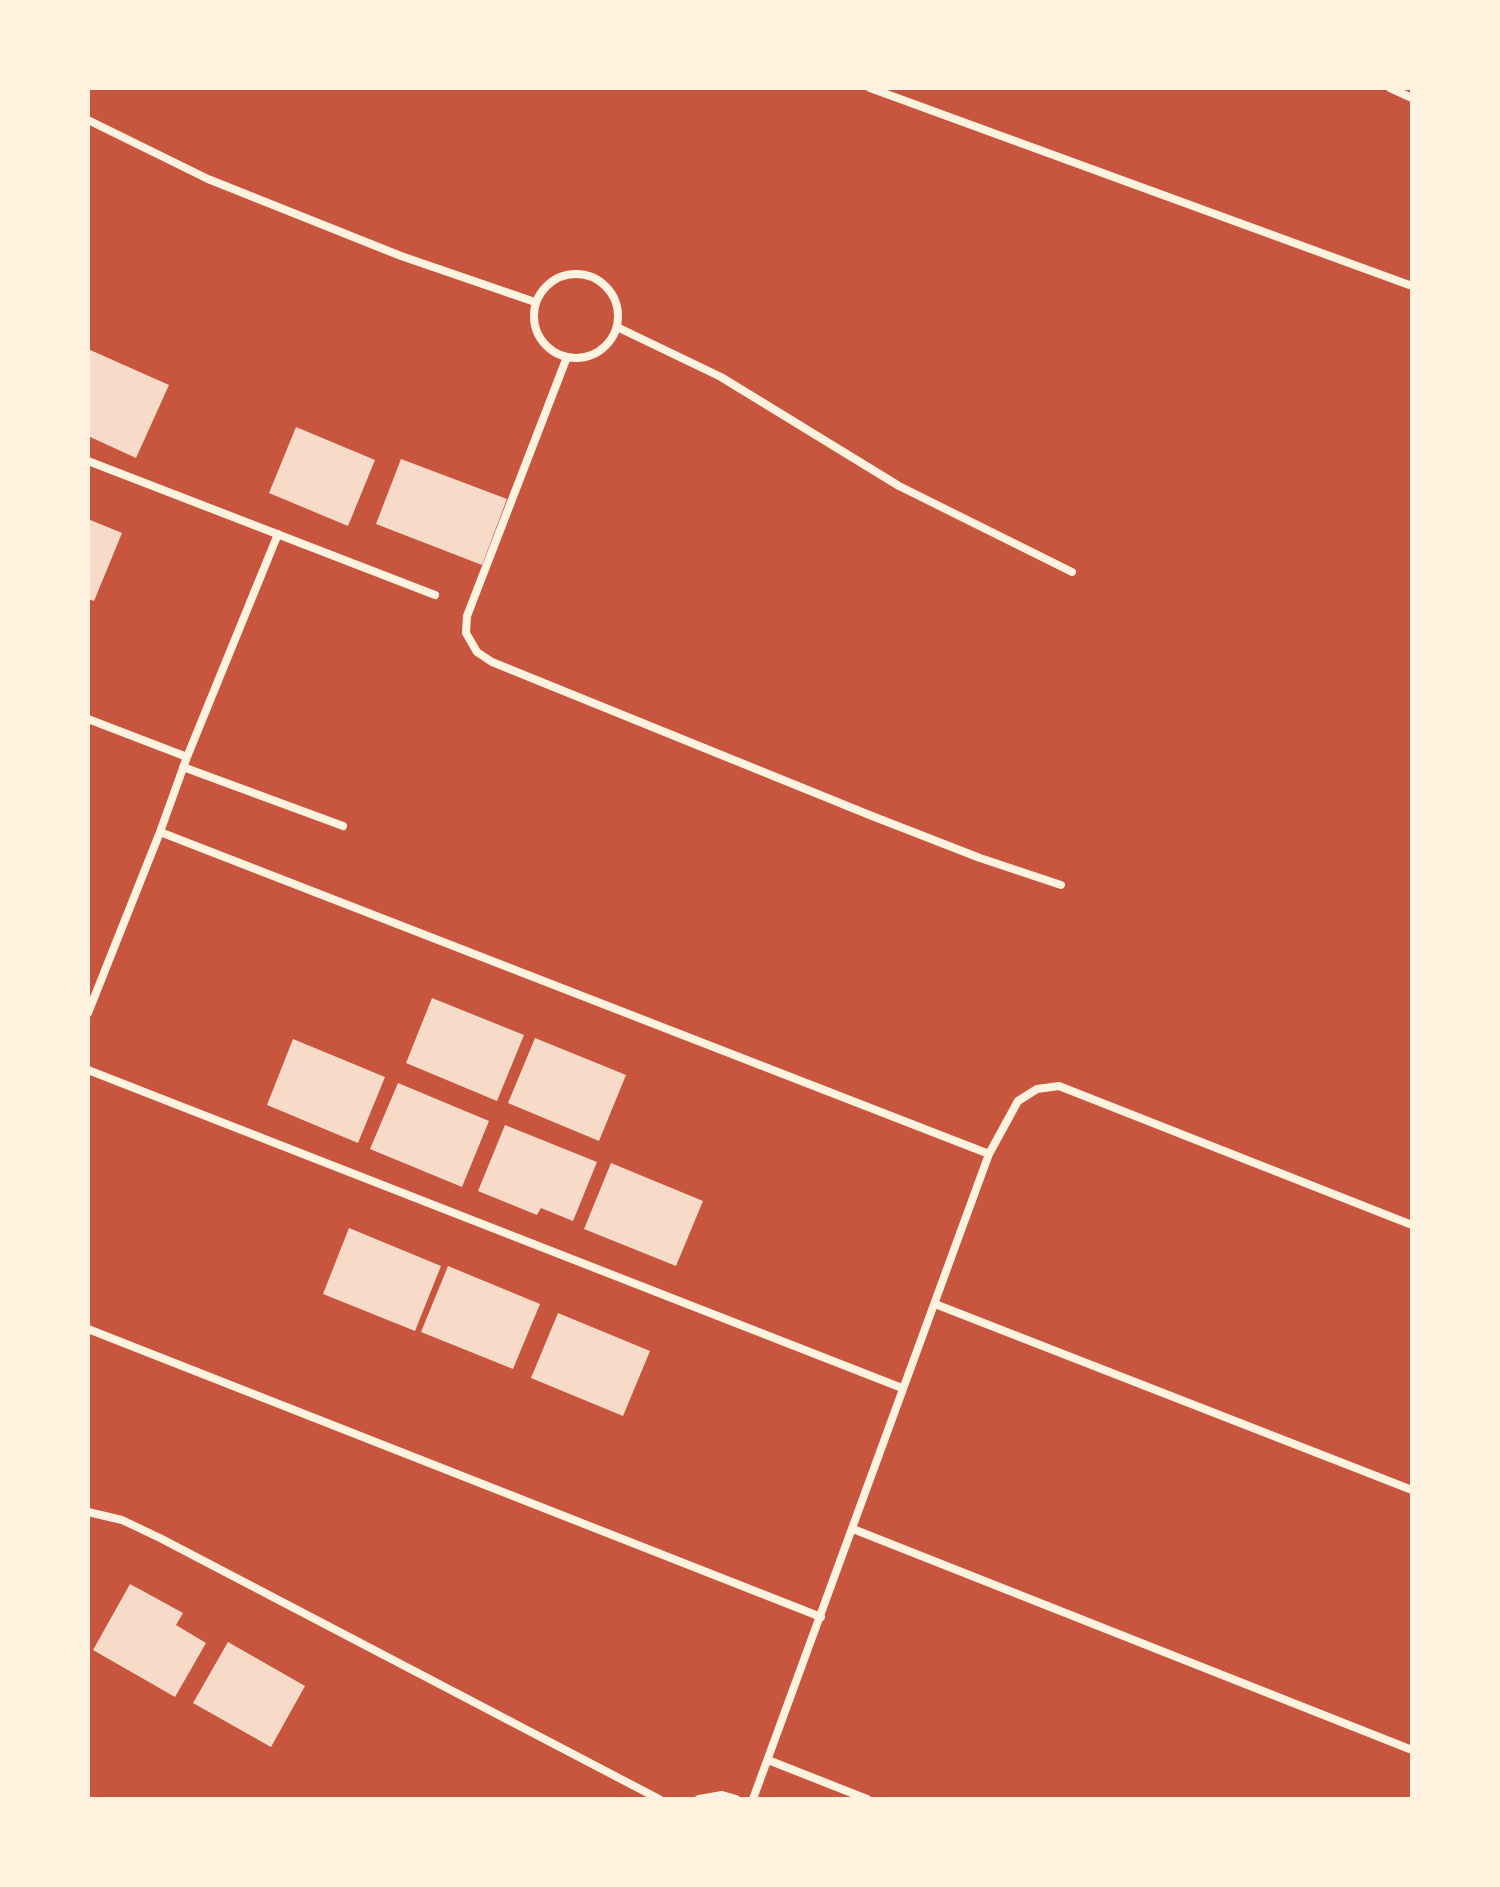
<!DOCTYPE html>
<style>
body{margin:0}
#map{position:relative;width:1500px;height:1887px;overflow:hidden;background:#c8553d;font-family:"Alegreya Sans",sans-serif}
canvas{display:block}
.frame{position:absolute;inset:0;border:90px solid #fff3e0;pointer-events:none}
</style>
<div id="map">
<canvas width="1500" height="1887"></canvas>
<div class="frame"></div>
</div>
<script>
const context = document.querySelector('canvas').getContext('2d');
context.lineJoin = 'round';
function paint(path, color) { context.fillStyle = color; context.fill(path, 'evenodd'); }
const shape = rows => new Path2D(rows.map(r => 'M' + r).join(''));
function stroke(path, color, width, dash) { context.strokeStyle = color; context.lineWidth = width; context.lineCap = dash ? 'butt' : 'round'; context.setLineDash(dash || []); context.stroke(path); }
paint(shape([
 [88,349,169,385,136,458,88,436],
 [296,427,375,460,348,526,269,493],
 [401,459,507,499,482,565,376,524],
 [88,519,122,533,94,601,88,599],
 [432,998,524,1035,497,1101,406,1063],
 [535,1038,626,1075,599,1141,508,1103],
 [293,1039,385,1077,358,1143,267,1105],
 [398,1083,489,1121,462,1187,370,1149],
 [505,1125,597,1162,573,1221,541,1208,537,1215,478,1191],
 [611,1163,703,1201,676,1266,584,1229],
 [349,1228,441,1266,415,1331,323,1294],
 [448,1266,540,1304,513,1369,421,1332],
 [558,1313,650,1351,623,1416,531,1378],
 [130,1584,183,1613,176,1625,206,1643,175,1697,93,1650],
 [228,1642,305,1686,271,1747,193,1703]
]), '#f7dbc8');
stroke(shape([
 [870,88,1412,286],
 [1390,88,1412,98],
 [88,120,208,179,401,256,535,302],
 '534 316a42 42 0 1 1 84 0a42 42 0 1 1-84 0Z',
 [617,327,721,377,899,486,1072,572],
 [567,357,467,616,466,633,477,652,492,662,872,816,980,858,1061,885],
 [88,461,435,595],
 [88,719,187,757],
 [183,767,343,826],
 [160,832,989,1154],
 [88,1013,160,832,187,757,278,534],
 [88,1070,902,1388],
 [935,1304,1412,1490],
 [88,1329,821,1617],
 [88,1512,122,1520,160,1538,659,1799],
 [853,1529,1412,1750],
 [768,1760,867,1799],
 [699,1799,722,1795,736,1799],
 [753,1799,989,1154,1018,1101,1037,1089,1059,1086,1412,1225]
]), '#fff3e0', 8);
</script>
